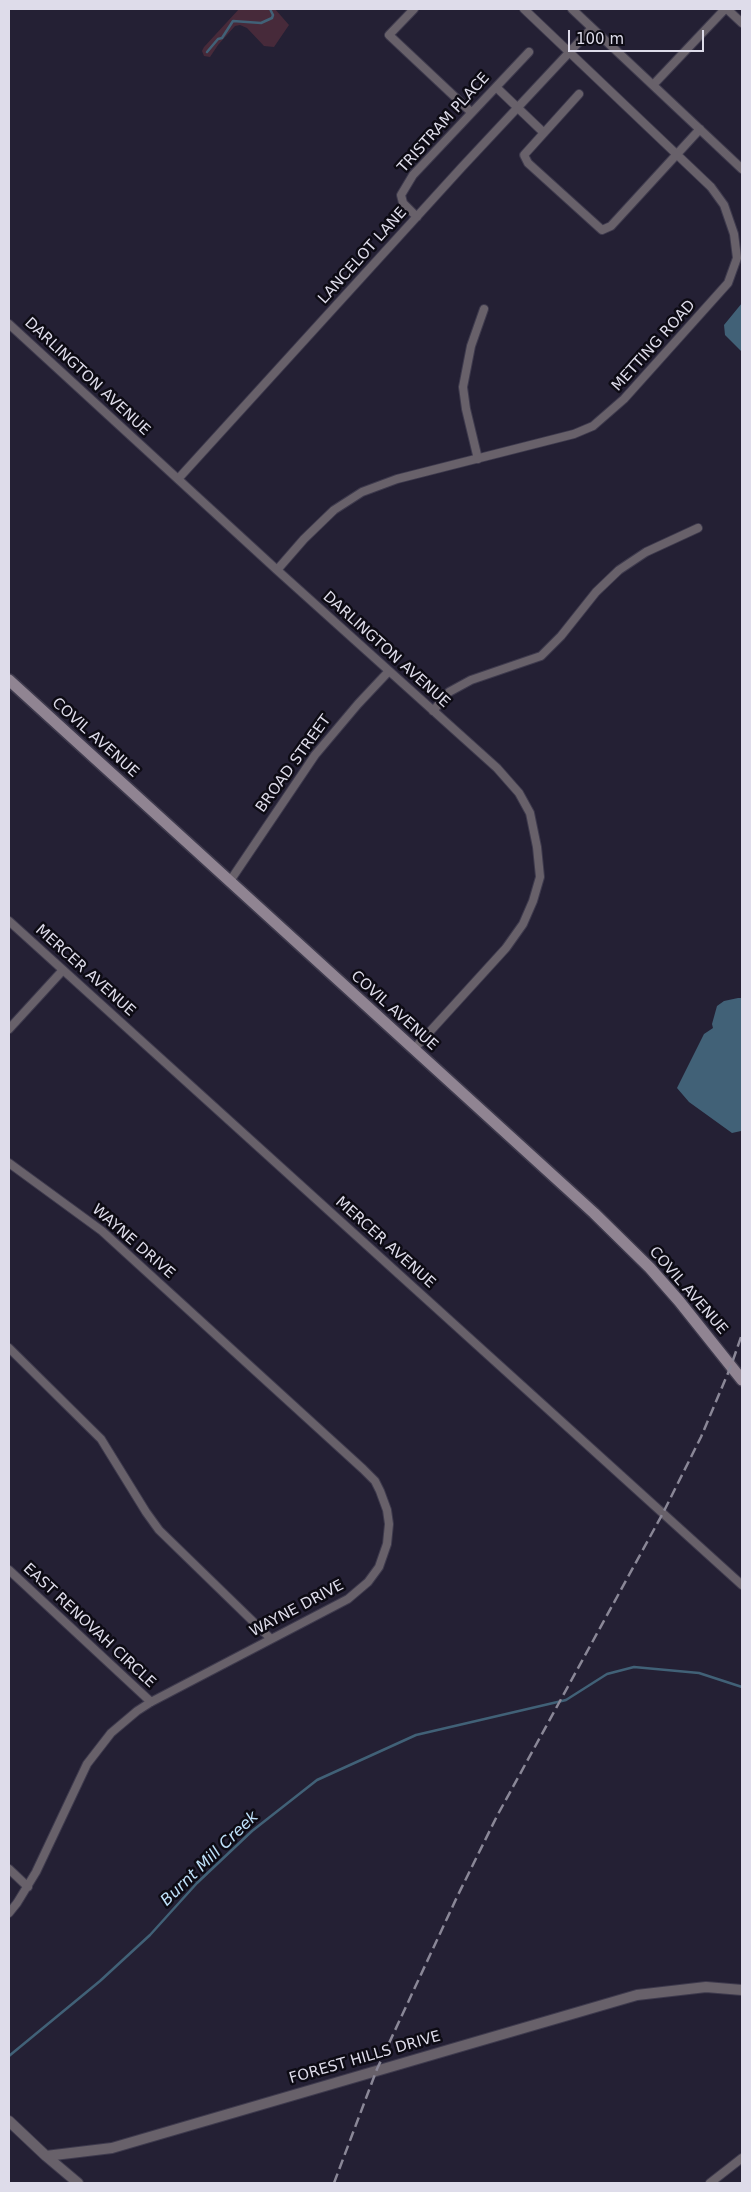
<!DOCTYPE html>
<style>
body{margin:0}
#map{position:relative;width:751px;height:2192px;overflow:hidden;background:#242034;font-family:"DejaVu Sans",sans-serif}
canvas{display:block}
.frame{position:absolute;inset:0;border:10px solid #dedcea;pointer-events:none}
.scale{position:absolute;left:568px;top:30px;width:136px;height:22px;box-sizing:border-box;border:2px solid #dedcea;border-top:0;padding-left:6px;font-size:15px;line-height:18px;white-space:nowrap;color:#dedcea;-webkit-text-stroke:4px #0d0b14;paint-order:stroke}
</style>
<div id="map">
<canvas width="751" height="2192"></canvas>
<div class="frame"></div>
<div class="scale">100 m</div>
</div>
<script>
const context = document.querySelector('canvas').getContext('2d');
context.lineJoin = 'round';
function paint(path, color) { context.fillStyle = color; context.fill(path, 'evenodd'); }
const shape = rows => new Path2D(rows.map(r => 'M' + r).join(''));
function stroke(path, color, width, dash) { context.strokeStyle = color; context.lineWidth = width; context.lineCap = dash ? 'butt' : 'round'; context.setLineDash(dash || []); context.stroke(path); }
function label(font, color, halo, rows, align = 'center') {
  context.font = font + ' "DejaVu Sans",sans-serif'; context.lineWidth = 5; context.setLineDash([]); context.textBaseline = 'middle'; context.strokeStyle = halo; context.fillStyle = color; for (const [text, x, y, turn = 0] of rows) {
    context.save(); context.translate(x, y); context.rotate((+turn || 0) * Math.PI / 180); context.textAlign = isNaN(turn) ? turn : align; if (halo) context.strokeText(text, 0, 0); context.fillText(text, 0, 0); context.restore();
  }
}
paint(shape([
 [239,9,275,9,289,25,274,47,264,46,247,28,240,25,235,26,218,45,210,57,204,56,202,51,204,47]
]), '#472a3a');
paint(shape([
 [742,303,742,352,725,335,724,325],
 [738,998,742,998,742,1129,741,1131,732,1133,689,1102,677,1088,704,1034,713,1028,712,1024,717,1006,724,1001]
]), '#416177');
stroke(shape([
 [207,52,218,39,222,38,233,21,261,23,272,18,273,15,270,9],
 [9,2056,100,1981,150,1935,197,1883,252,1831,317,1780,416,1735,566,1700,607,1674,634,1667,699,1673,742,1687]
]), '#416177', 2.5);
const minor = shape([
 [414,9,389,35,471,112],
 [572,9,742,169],
 [727,9,742,23],
 [653,85,725,9],
 [496,87,543,132],
 [579,94,524,155,528,163,602,230,611,226,700,129],
 [417,217,403,203,401,195,413,175,529,52],
 [9,324,277,570,497,768,519,793,530,813,537,847,540,877,533,901,523,924,506,948,414,1049],
 [478,459,466,409,463,387,471,346,484,309],
 [178,479,462,167,592,28],
 [277,570,304,539,334,510,362,492,397,479,574,434,593,426,624,399,728,283,737,258,734,234,724,205,711,187,524,9],
 [433,711,449,692,471,680,541,656,561,636,596,592,619,570,646,552,698,528],
 [230,881,315,755,358,704,389,671],
 [9,921,742,1585],
 [9,1029,63,970],
 [9,1163,102,1231,363,1469,375,1481,380,1491,387,1510,389,1524,387,1544,379,1567,368,1582,348,1599,151,1702,137,1711,111,1733,87,1764,36,1872,17,1903,9,1913],
 [9,1348,101,1439,146,1512,159,1530,270,1638],
 [9,1570,151,1702],
 [9,1869,28,1887],
 [710,2183,742,2158]
]);
const tertiary = shape([
 [9,2121,46,2156,112,2148,637,1995,706,1987,742,1990],
 [46,2156,78,2183]
]);
const secondary = shape([
 [9,680,594,1213,650,1268,679,1301,742,1380]
]);
stroke(minor, '#3e3a4d', 10);
stroke(tertiary, '#3e3a4d', 12);
stroke(secondary, '#3e3a4d', 14);
stroke(minor, '#68616a', 8);
stroke(tertiary, '#68616a', 10);
stroke(secondary, '#908492', 11);
stroke(shape([
 [334,2183,377,2069,457,1897,497,1816,663,1513,701,1437,731,1366,742,1334]
]), '#8a8797', 2.5, [10, 5]);
label('15px', '#dedcea', '#0d0b14', [
 ["TRISTRAM PLACE",444,123,-48],
 ["LANCELOT LANE",363,256,-48],
 ["METTING ROAD",654,346,-48],
 ["DARLINGTON AVENUE",87,377,43],
 ["DARLINGTON AVENUE",386,650,42],
 ["COVIL AVENUE",95,738,42],
 ["BROAD STREET",294,764,-54],
 ["MERCER AVENUE",85,971,42],
 ["COVIL AVENUE",394,1011,42],
 ["WAYNE DRIVE",133,1242,41],
 ["MERCER AVENUE",385,1243,42],
 ["COVIL AVENUE",688,1291,49],
 ["WAYNE DRIVE",297,1609,-28],
 ["EAST RENOVAH CIRCLE",89,1626,43],
 ["FOREST HILLS DRIVE",365,2058,-16]
]);
label('italic 16px', '#bfe1fa', '#0d0b14', [
 ["Burnt Mill Creek",210,1859,-44]
]);
</script>
